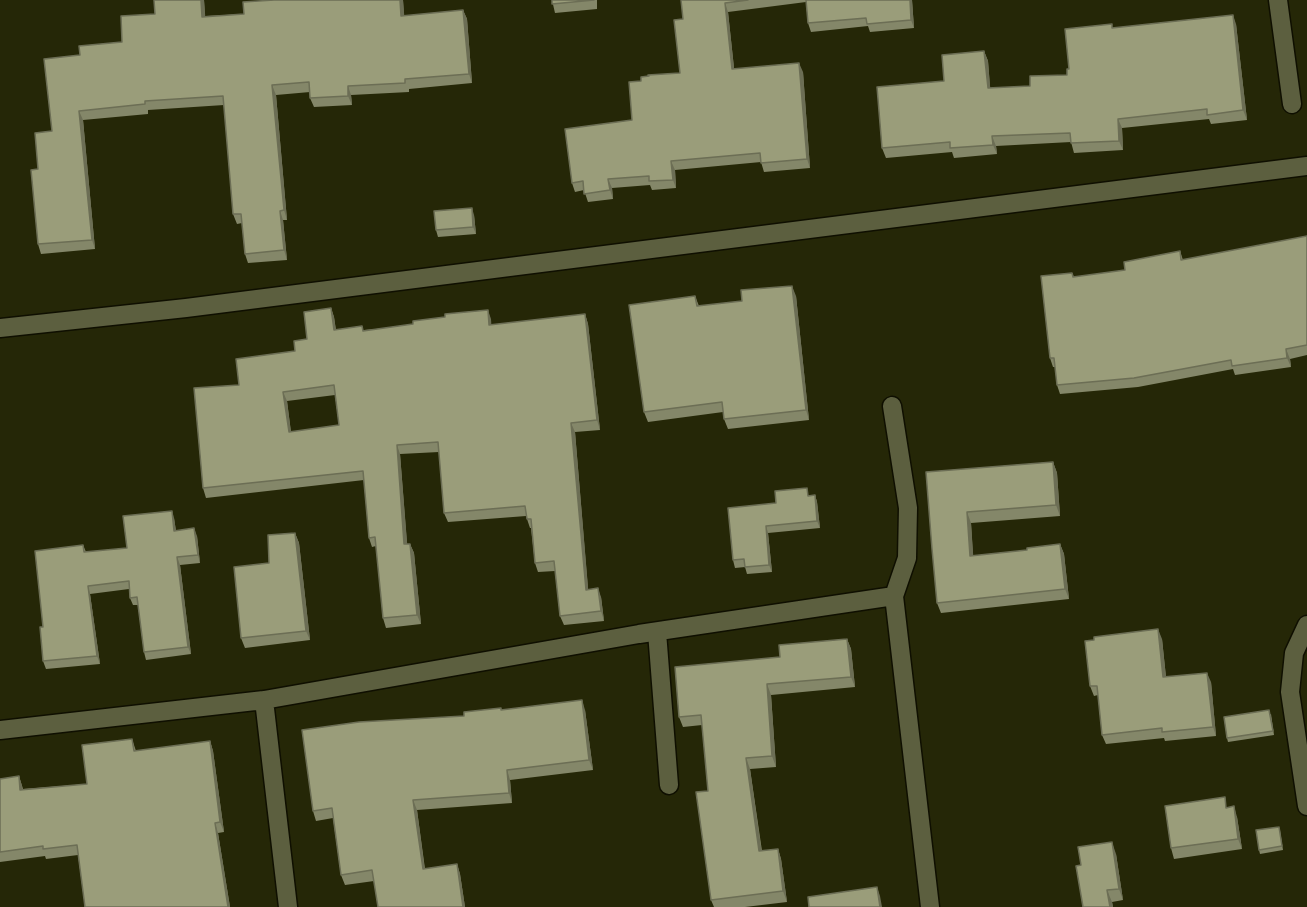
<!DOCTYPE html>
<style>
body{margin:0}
canvas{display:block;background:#252707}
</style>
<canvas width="1307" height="907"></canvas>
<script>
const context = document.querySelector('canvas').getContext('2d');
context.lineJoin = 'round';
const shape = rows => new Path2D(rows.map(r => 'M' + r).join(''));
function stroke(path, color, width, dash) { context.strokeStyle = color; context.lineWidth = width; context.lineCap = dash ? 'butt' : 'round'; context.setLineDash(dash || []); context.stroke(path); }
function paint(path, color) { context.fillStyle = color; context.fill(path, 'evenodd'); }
const minor = shape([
 [1278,0,1292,104],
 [0,328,186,308,1307,166],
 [892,406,908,508,907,558,894,596,930,907],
 [1307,625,1294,653,1290,692,1307,806],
 [657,632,669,785],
 [264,700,288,907],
 [0,730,264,700,639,634,894,596]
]);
stroke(minor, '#0f0f00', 21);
stroke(minor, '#5c5f3f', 18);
paint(shape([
 [154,0,204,0,205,16,244,14,274,0,403,0,404,16,463,10,467,19,472,83,409,89,409,92,351,95,352,105,314,107,310,98,310,92,276,95,287,220,283,220,287,260,248,263,245,254,242,223,237,224,233,214,224,105,148,110,148,114,83,120,95,249,41,254,38,244,38,169,80,55,122,42,155,14],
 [552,0,597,0,597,9,555,13],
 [681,0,912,0,914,28,870,32,868,26,811,32,808,23,806,2,728,12,734,68,803,72,810,168,764,172,761,162,675,170,676,188,652,190,650,185,612,188,613,199,588,202,584,190,575,192,572,183,632,120,641,81,680,73,683,19],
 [1236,24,1247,120,1211,124,1209,119,1122,128,1123,150,1074,153,1071,142,996,146,997,154,954,158,952,152,886,158,882,148,944,81,984,51,988,61,990,88,1030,86,1067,75,1069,69,1113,28],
 [474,215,476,234,438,237,436,230],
 [1307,236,1307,355,1290,359,1291,367,1235,375,1233,369,1138,387,1060,394,1057,385,1055,367,1053,367,1050,358,1072,273,1074,277,1125,270,1180,251,1183,260],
 [695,296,699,306,796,296,809,420,728,429,724,419,723,412,648,422,644,412],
 [331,308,334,317,336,330,364,330,491,319,491,325,585,314,588,324,600,430,575,432,588,589,601,597,604,621,564,625,560,616,555,571,538,572,535,563,531,528,530,528,526,516,448,522,444,513,439,452,400,454,407,544,410,544,414,553,421,624,386,628,383,618,376,546,372,547,369,538,364,480,206,498,203,488,239,385,295,351,307,339],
 [335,395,339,425,291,432,287,401],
 [1053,462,1057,473,1060,516,971,523,973,556,1027,550,1060,544,1064,554,1069,599,941,613,937,603,926,472],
 [815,495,817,502,820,528,768,533,772,572,747,574,745,567,735,568,733,560,776,503],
 [174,518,176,531,197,536,200,563,180,565,191,654,146,660,144,652,138,605,133,605,130,598,129,589,90,594,100,664,46,669,43,661,43,627,83,545,86,552,127,548],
 [295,533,299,543,310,640,245,648,241,638,269,563],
 [847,639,851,649,855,687,771,695,776,767,750,769,762,851,778,849,781,859,787,902,745,907,714,907,711,900,708,791,702,725,683,727,679,717,780,657],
 [1162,639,1166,677,1211,682,1216,736,1165,741,1164,738,1106,744,1102,735,1098,695,1094,696,1090,686],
 [501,710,585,710,593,770,510,780,512,803,417,810,425,869,457,864,460,874,465,907,378,907,374,881,345,885,341,875,333,818,316,821,313,811,464,716],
 [1271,714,1274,735,1228,742,1227,738],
 [132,739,136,751,210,741,213,751,224,832,218,833,230,907,85,907,78,855,46,859,45,856,0,862,0,779,19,776,23,789,87,784],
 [1228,807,1237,817,1242,849,1174,859,1171,848],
 [1280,830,1283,850,1260,854,1259,850],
 [1116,854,1123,900,1112,902,1113,907,1083,907,1081,865]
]), '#848769');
paint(shape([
 [201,0,204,0,206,26,202,17],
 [400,0,403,0,405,25,401,16],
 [910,0,912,0,914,28,911,20],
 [725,3,728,12,735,77,732,69],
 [463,10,467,19,472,83,469,74],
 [1233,15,1236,24,1247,120,1243,110],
 [984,51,988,61,991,97,988,88],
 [799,63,803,72,810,168,807,159],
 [272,85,276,95,287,220,284,210],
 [348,86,351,95,352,105,348,96],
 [79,111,83,120,95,249,92,240],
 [1118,119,1122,128,1123,150,1119,141],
 [992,136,996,146,997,154,993,145],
 [671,161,675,170,676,188,673,180],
 [608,179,612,188,613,199,610,190],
 [472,208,474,215,476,234,473,227],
 [280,211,283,220,287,260,284,250],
 [792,286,796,296,809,420,806,410],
 [331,308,334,317,337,339,334,330],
 [488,310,491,319,492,334,489,325],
 [585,314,588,324,600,430,597,420],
 [1286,349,1290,359,1291,367,1287,358],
 [283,392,287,401,292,441,289,432],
 [571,423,575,432,589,599,586,590],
 [397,445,400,454,408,554,404,544],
 [1053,462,1057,473,1060,516,1056,505],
 [815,495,817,502,820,528,817,521],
 [172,511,174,518,177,538,174,531],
 [967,512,971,523,974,567,970,556],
 [766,526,768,533,772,572,769,565],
 [194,528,197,536,200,563,198,555],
 [295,533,299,543,310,640,306,631],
 [410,544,414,553,421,624,417,615],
 [1060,544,1064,554,1069,599,1065,589],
 [177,557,180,565,191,654,188,647],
 [88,586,90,594,100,664,97,656],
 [598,588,601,597,604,621,601,611],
 [1158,629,1162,639,1167,687,1163,677],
 [847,639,851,649,855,687,851,677],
 [1207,673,1211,682,1216,736,1213,727],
 [767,684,771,695,776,767,772,756],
 [582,700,585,710,593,770,589,760],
 [210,741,213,751,224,832,220,822],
 [746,758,750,769,763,861,759,851],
 [507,770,510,780,512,803,509,793],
 [19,776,22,786,24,799,20,790],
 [413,800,417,810,426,879,423,869],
 [1234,806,1237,817,1242,849,1238,839],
 [215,823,218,833,230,907,228,907],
 [1112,842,1116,854,1123,900,1119,889],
 [778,849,781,859,787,902,783,891],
 [457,864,460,874,465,907,463,907],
 [877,887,880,896,882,907,880,907],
 [1107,890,1112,902,1113,907,1110,907]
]), '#6c6e55');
const building = shape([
 [154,0,201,0,202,17,244,14,243,2,274,0,400,0,401,16,463,10,469,74,405,79,405,83,348,86,348,96,310,98,309,82,272,85,284,210,280,211,284,250,245,254,241,214,233,214,223,96,145,101,145,104,79,111,92,240,38,244,31,170,38,169,35,133,52,131,44,59,80,55,79,46,122,42,121,16,155,14,154,0],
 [552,0,594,0,552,4,552,0],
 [681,0,748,0,725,3,732,69,799,63,807,159,761,163,760,153,671,161,673,180,649,181,649,176,608,179,610,190,584,194,583,181,572,183,565,129,632,120,629,82,641,81,641,77,649,76,648,75,680,73,674,20,683,19,681,0],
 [806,0,910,0,911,20,867,24,866,18,808,23,806,0],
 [1233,15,1243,110,1207,115,1207,109,1118,119,1119,141,1071,143,1070,133,992,136,993,145,950,148,950,142,882,148,877,87,944,81,942,55,984,51,988,88,1030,86,1030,76,1067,75,1067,69,1069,69,1065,29,1112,24,1112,28,1233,15],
 [472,208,473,227,436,230,434,211,472,208],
 [1307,236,1307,345,1286,349,1287,358,1232,366,1231,360,1134,378,1057,385,1054,358,1050,358,1041,276,1072,273,1073,277,1125,270,1124,262,1180,251,1181,260,1307,236],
 [792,286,806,410,724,419,722,402,644,412,629,305,695,296,697,306,742,301,741,290,792,286],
 [331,308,334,330,362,326,363,331,413,324,413,321,445,317,445,314,488,310,489,325,585,314,597,420,571,423,586,590,598,588,601,611,560,616,554,561,535,563,531,519,527,519,525,506,444,513,438,442,397,445,404,544,410,544,417,615,383,618,375,537,369,538,363,471,203,488,194,388,239,385,236,359,295,351,294,341,307,339,304,312,331,308],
 [334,385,339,425,289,432,283,392,334,385],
 [1053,462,1056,505,967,512,970,556,1027,550,1027,548,1060,544,1065,589,937,603,932,549,926,472,1053,462],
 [807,488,808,496,815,495,817,521,766,526,769,565,745,567,744,559,733,560,728,508,776,503,775,491,807,488],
 [172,511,174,531,194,528,198,555,177,557,188,647,144,652,137,597,130,598,129,581,88,586,97,656,43,661,40,627,43,627,35,551,83,545,84,552,127,548,123,516,172,511],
 [295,533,306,631,241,638,234,567,269,563,268,535,295,533],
 [1158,629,1163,677,1207,673,1213,727,1162,732,1162,728,1102,735,1097,686,1090,686,1085,641,1094,640,1094,637,1158,629],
 [847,639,851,677,767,684,772,756,746,758,759,851,778,849,783,891,711,900,696,792,708,791,701,715,679,717,675,667,780,657,779,645,847,639],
 [582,700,589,760,507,770,509,793,413,800,423,869,457,864,463,907,378,907,372,870,341,875,332,808,313,811,302,730,359,722,464,716,464,712,501,708,501,710,582,700],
 [1269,710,1273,731,1227,738,1224,717,1269,710],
 [132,739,134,751,210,741,220,822,215,823,228,907,85,907,77,845,43,849,43,846,0,852,0,779,19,776,20,790,87,784,82,745,132,739],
 [1225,797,1226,808,1234,806,1238,839,1171,848,1165,806,1225,797],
 [1279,827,1282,846,1259,850,1256,830,1279,827],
 [1112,842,1119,889,1107,890,1110,907,1083,907,1076,866,1081,865,1078,847,1112,842],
 [877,887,880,907,809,907,808,897,877,887]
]);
paint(building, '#9a9d7a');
stroke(building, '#6c6e55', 1.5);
</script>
